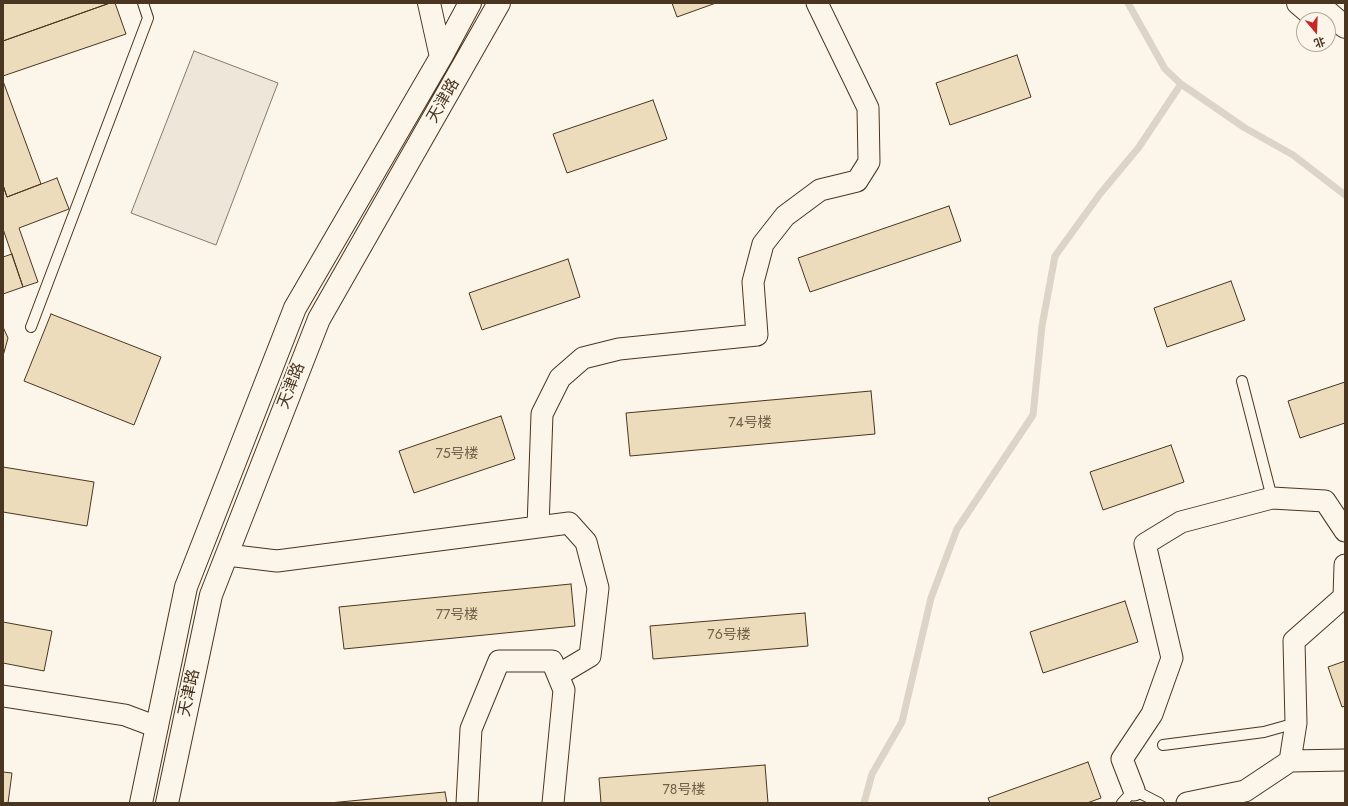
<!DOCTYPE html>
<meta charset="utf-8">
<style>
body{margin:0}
#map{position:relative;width:1348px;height:806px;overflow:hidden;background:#fbf6e9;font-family:Jost,"Noto Sans SC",sans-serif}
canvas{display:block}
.frame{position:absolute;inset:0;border:4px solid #4a3520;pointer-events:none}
.north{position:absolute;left:1296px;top:12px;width:40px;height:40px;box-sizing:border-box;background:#fbf6e9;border:1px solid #b4a999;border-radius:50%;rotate:161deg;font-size:11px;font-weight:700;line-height:16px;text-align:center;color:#4a3520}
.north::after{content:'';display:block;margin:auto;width:14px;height:18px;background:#c62828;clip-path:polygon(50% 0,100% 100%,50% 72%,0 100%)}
</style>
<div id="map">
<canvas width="1348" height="806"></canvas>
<div class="frame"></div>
<div class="north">北</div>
</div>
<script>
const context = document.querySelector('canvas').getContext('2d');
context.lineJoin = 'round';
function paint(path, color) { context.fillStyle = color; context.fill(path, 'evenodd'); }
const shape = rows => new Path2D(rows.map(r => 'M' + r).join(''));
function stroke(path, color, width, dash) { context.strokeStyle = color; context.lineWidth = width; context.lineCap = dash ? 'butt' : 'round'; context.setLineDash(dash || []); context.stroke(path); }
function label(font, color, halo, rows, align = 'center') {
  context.font = font + ' Jost,"Noto Sans SC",sans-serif'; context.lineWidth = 3; context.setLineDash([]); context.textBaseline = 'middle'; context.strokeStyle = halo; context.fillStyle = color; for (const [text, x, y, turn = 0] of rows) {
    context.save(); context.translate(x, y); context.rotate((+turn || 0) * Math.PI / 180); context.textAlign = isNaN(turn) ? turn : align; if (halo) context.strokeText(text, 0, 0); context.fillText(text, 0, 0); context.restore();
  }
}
const green = shape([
 [194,51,278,83,216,245,131,213,194,51]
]);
paint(green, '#ede6d9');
stroke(green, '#887966', 1);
stroke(shape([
 [1128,3,1165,69,1181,84,1245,128,1293,155,1345,195],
 [864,803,872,774,902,722,931,598,957,529,1033,415,1042,326,1055,256,1100,194,1139,147,1181,84]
]), '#dcd4c6', 7);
const building = shape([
 [3,3,110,3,3,41,3,3],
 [110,3,115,3,126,34,3,76,3,41,110,3],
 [672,3,716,3,677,17,672,3],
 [1017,55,1031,97,950,125,936,83,1017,55],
 [3,81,41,184,7,197,3,185,3,81],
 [653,100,667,139,567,173,553,134,653,100],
 [57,178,69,209,19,228,38,282,23,287,3,229,3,185,7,197,57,178],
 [949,206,961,241,810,292,798,258,949,206],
 [12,254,23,287,3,294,3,257,12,254],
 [568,259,580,297,482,330,469,293,568,259],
 [1231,281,1245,320,1167,347,1154,308,1231,281],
 [51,314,161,357,134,425,24,381,51,314],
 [3,327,8,338,3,356,3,327],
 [1345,382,1345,423,1300,438,1288,401,1345,382],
 [871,391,875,434,630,456,626,413,871,391],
 [501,416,515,459,414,493,399,451,501,416],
 [1171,445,1184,482,1103,510,1090,472,1171,445],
 [3,467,94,482,87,526,3,512,3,467],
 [571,584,575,626,344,649,339,607,571,584],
 [1125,601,1138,642,1043,673,1030,632,1125,601],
 [805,613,808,646,653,659,650,626,805,613],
 [3,622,52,631,44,671,3,663,3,622],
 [1345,661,1345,706,1342,707,1328,667,1345,661],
 [1088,762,1101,798,1087,803,990,803,988,798,1088,762],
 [765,765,768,803,601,803,599,778,765,765],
 [3,772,12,773,8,803,3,803,3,772],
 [445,792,447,803,329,803,445,792]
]);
paint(building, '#ecdcbc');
stroke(building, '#4a3520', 1);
const service = shape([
 [31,327,148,18,143,3],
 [1242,381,1272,498],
 [1163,745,1264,732,1296,723],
 [1122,803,1134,790,1159,803]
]);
const minor = shape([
 [538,527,542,414,560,378,583,358,619,349,757,335,753,282,763,244,785,216,820,190,857,181,869,162,868,108,817,3],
 [227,555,277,561,569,523,586,542,598,588,590,656,558,675],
 [3,696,125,715,157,727],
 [1290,761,1296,723,1294,641,1344,597,1345,565],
 [1134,790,1122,759,1152,714,1172,658,1145,544,1181,522,1272,498,1325,501,1345,531],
 [467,803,471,729,499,661,552,661,564,690,553,803],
 [1187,803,1245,791,1290,761,1345,760]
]);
const tertiary = shape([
 [1298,3,1318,20],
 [1317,3,1345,27]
]);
const secondary = shape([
 [429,3,441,57],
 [141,803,186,587,295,308,441,57,470,3],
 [167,803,211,595,319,319,499,3]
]);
stroke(service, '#4a3520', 12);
stroke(minor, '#4a3520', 23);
stroke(tertiary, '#4a3520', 24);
stroke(secondary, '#4a3520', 24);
stroke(service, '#fbf6e9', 10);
stroke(minor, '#fbf6e9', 21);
stroke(tertiary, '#fbf6e9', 22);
stroke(secondary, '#fbf6e9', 22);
label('14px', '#725f47', null, [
 ["74号楼",750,424],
 ["75号楼",457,455],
 ["77号楼",457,616],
 ["76号楼",729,636],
 ["78号楼",684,791]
]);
label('16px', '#4a3520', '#fbf6e9', [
 ["天津路",444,101,-60],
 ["天津路",292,386,-69],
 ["天津路",190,693,-78]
]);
</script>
